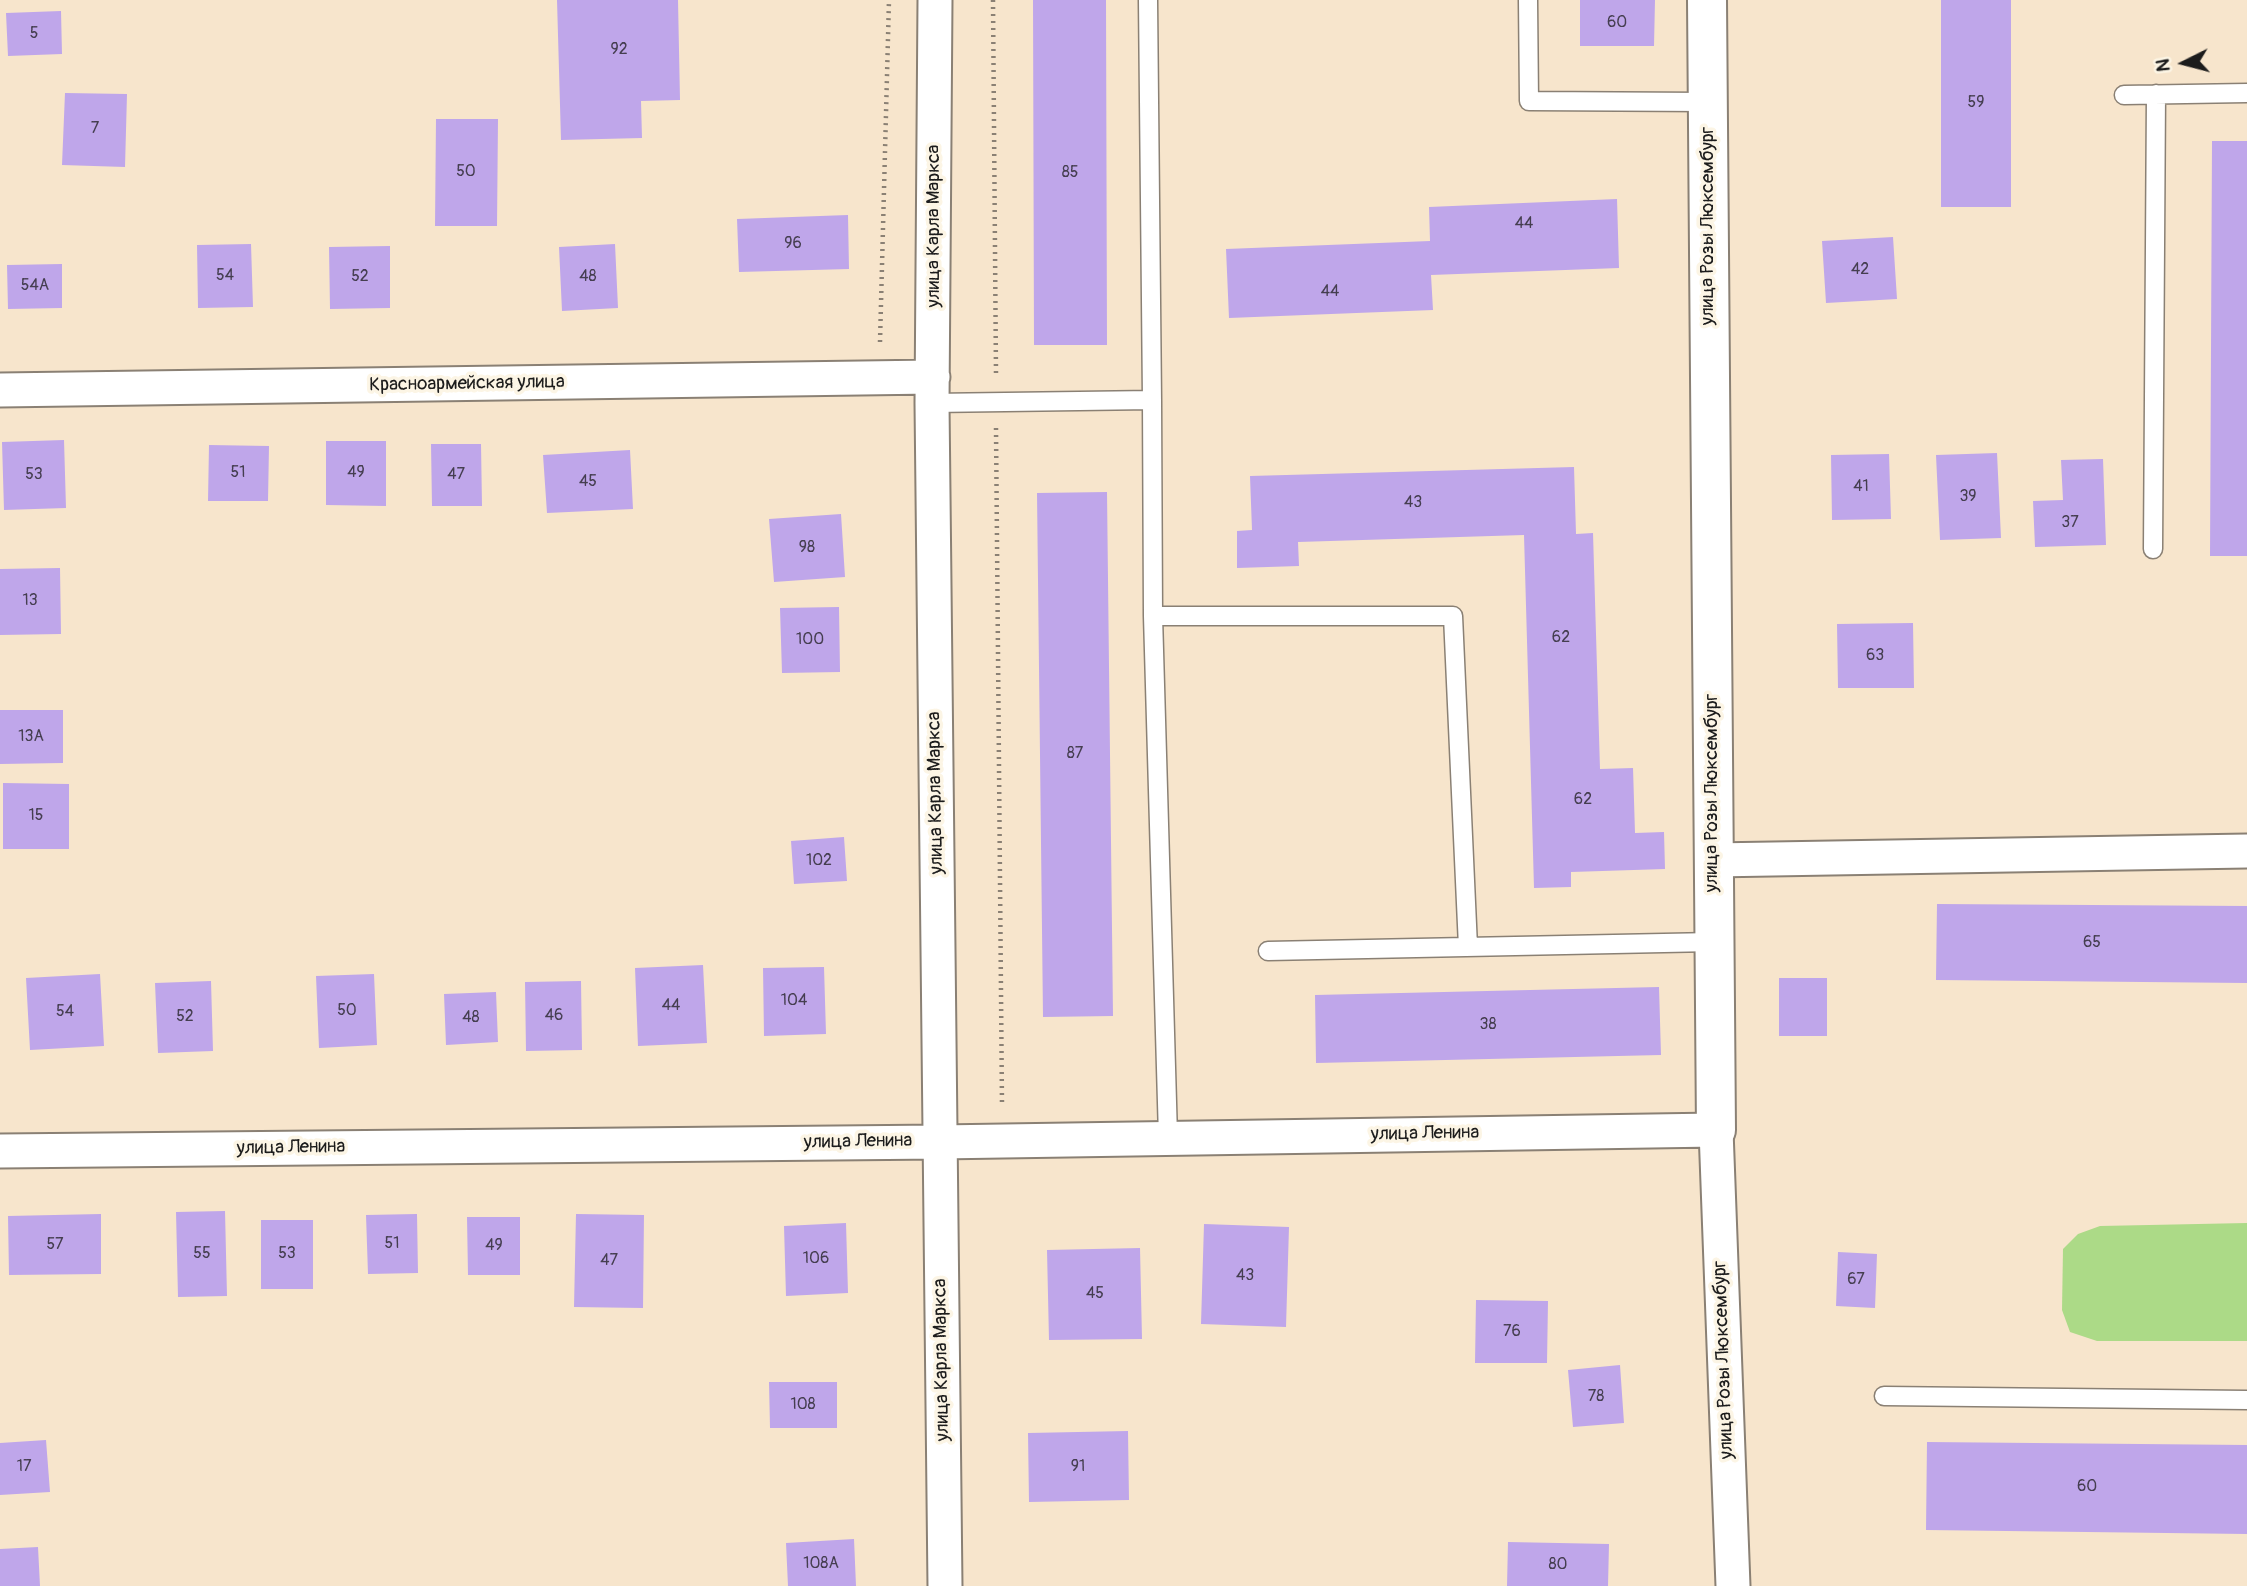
<!DOCTYPE html>
<meta charset="utf-8">
<style>
body{margin:0}
#map{position:relative;width:2247px;height:1586px;overflow:hidden;background:#f7e5cc;font-family:Pangolin,sans-serif}
canvas{display:block}
.north{position:absolute;left:2149px;top:28px;width:70px;height:70px;-webkit-text-stroke:5px #fcf5e5;paint-order:stroke;rotate:264deg;font-size:19px;font-weight:700;line-height:28px;text-align:center;color:#1c1c1c}
.north::after{content:'';display:block;margin:auto;width:24px;height:32px;background:#1c1c1c;clip-path:polygon(50% 0,100% 100%,50% 72%,0 100%)}
</style>
<div id="map">
<canvas width="2247" height="1586"></canvas>
<div class="north">N</div>
</div>
<script>
const context = document.querySelector('canvas').getContext('2d');
context.lineJoin = 'round';
function paint(path, color) { context.fillStyle = color; context.fill(path, 'evenodd'); }
const shape = rows => new Path2D(rows.map(r => 'M' + r).join(''));
function stroke(path, color, width, dash) { context.strokeStyle = color; context.lineWidth = width; context.lineCap = dash ? 'butt' : 'round'; context.setLineDash(dash || []); context.stroke(path); }
function label(font, color, halo, rows, align = 'center') {
  context.font = font + ' Pangolin,sans-serif'; context.lineWidth = 7; context.setLineDash([]); context.textBaseline = 'middle'; context.strokeStyle = halo; context.fillStyle = color; for (const [text, x, y, turn = 0] of rows) {
    context.save(); context.translate(x, y); context.rotate((+turn || 0) * Math.PI / 180); context.textAlign = isNaN(turn) ? turn : align; if (halo) context.strokeText(text, 0, 0); context.fillText(text, 0, 0); context.restore();
  }
}
paint(shape([
 [2247,1223,2247,1341,2097,1341,2070,1332,2062,1310,2063,1249,2078,1234,2100,1226]
]), '#acda87');
paint(shape([
 [557,0,678,0,680,100,641,101,642,138,561,140],
 [1033,0,1106,0,1107,345,1034,345],
 [1580,0,1655,0,1654,46,1580,46],
 [1941,0,2011,0,2011,207,1941,207],
 [61,11,62,54,8,56,6,13],
 [65,93,127,94,125,167,62,165],
 [436,119,498,119,497,226,435,226],
 [2212,141,2247,141,2247,556,2210,556],
 [1617,199,1619,268,1431,275,1433,310,1229,318,1226,249,1430,241,1429,207],
 [848,215,849,269,739,272,737,219],
 [1893,237,1897,299,1826,303,1822,241],
 [251,244,253,307,198,308,197,245],
 [615,244,618,308,562,311,559,247],
 [390,246,390,308,330,309,329,247],
 [62,264,62,308,8,309,7,265],
 [64,440,66,508,4,510,2,442],
 [326,441,386,441,386,506,326,505],
 [431,444,481,444,482,506,432,506],
 [209,445,269,446,268,501,208,501],
 [630,450,633,509,547,513,543,455],
 [1997,453,2001,538,1940,540,1936,455],
 [1889,454,1891,519,1832,520,1831,455],
 [2103,459,2106,545,2035,547,2033,501,2063,500,2061,460],
 [1574,467,1576,534,1593,533,1600,769,1633,768,1635,833,1664,832,1665,869,1571,872,1571,887,1534,888,1524,535,1298,542,1299,566,1237,568,1237,531,1252,530,1250,476],
 [1107,492,1113,1016,1043,1017,1037,493],
 [841,514,845,577,774,582,769,519],
 [60,568,61,634,0,635,0,569],
 [839,607,840,672,782,673,780,608],
 [1913,623,1914,688,1838,688,1837,624],
 [0,710,63,710,63,763,0,764],
 [3,783,69,784,69,849,3,849],
 [844,837,847,881,794,884,791,841],
 [1937,904,2247,906,2247,983,1936,980],
 [703,965,707,1043,638,1046,635,968],
 [824,967,826,1034,764,1036,763,968],
 [100,974,104,1046,30,1050,26,978],
 [374,974,377,1045,319,1048,316,976],
 [1779,978,1827,978,1827,1036,1779,1036],
 [211,981,213,1051,158,1053,155,983],
 [581,981,582,1050,526,1051,525,982],
 [1659,987,1661,1055,1316,1063,1315,995],
 [496,992,498,1042,446,1045,444,994],
 [225,1211,227,1296,178,1297,176,1212],
 [101,1214,101,1274,9,1275,8,1216],
 [417,1214,418,1273,368,1274,366,1215],
 [576,1214,644,1215,643,1308,574,1307],
 [467,1217,520,1217,520,1275,468,1275],
 [261,1220,313,1220,313,1289,261,1289],
 [846,1223,848,1293,786,1296,784,1226],
 [1204,1224,1289,1227,1286,1327,1201,1324],
 [1140,1248,1142,1339,1049,1340,1047,1250],
 [1838,1252,1877,1254,1875,1308,1836,1306],
 [1476,1300,1548,1301,1547,1363,1475,1363],
 [1620,1365,1624,1423,1573,1427,1568,1370],
 [769,1382,837,1382,837,1428,770,1428],
 [1128,1431,1129,1500,1029,1502,1028,1433],
 [46,1440,50,1492,0,1495,0,1443],
 [1927,1442,2247,1445,2247,1534,1926,1530],
 [854,1539,856,1586,788,1586,786,1543],
 [1508,1542,1609,1544,1608,1586,1507,1586],
 [38,1547,40,1586,0,1586,0,1549]
]), '#bfa6ea');
const service = shape([
 [1148,0,1152,400],
 [1528,0,1529,101,1707,102],
 [2124,95,2247,93],
 [932,403,1152,400,1153,616,1453,616,1468,947],
 [2153,549,2156,94],
 [1153,616,1168,1137],
 [1268,951,1713,942],
 [1884,1396,2247,1400]
]);
const minor = shape([
 [935,0,932,403,945,1586],
 [0,390,933,377],
 [1713,860,2247,851],
 [0,1151,939,1142,1716,1130,1733,1586]
]);
const tertiary = shape([
 [1707,0,1716,1130]
]);
stroke(service, '#8a8074', 21);
stroke(minor, '#8a8074', 37);
stroke(tertiary, '#8a8074', 42);
stroke(shape([
 [993,0,996,374],
 [880,342,889,0],
 [996,428,1002,1105]
]), '#8a8074', 4.5, [2, 5]);
stroke(service, '#fff', 18);
stroke(minor, '#fff', 33);
stroke(tertiary, '#fff', 38);
label('16px', '#453e50', null, [
 ["60",1617,23],
 ["5",34,34],
 ["92",619,50],
 ["59",1976,103],
 ["7",95,129],
 ["50",466,172],
 ["85",1070,173],
 ["44",1524,224],
 ["96",793,244],
 ["42",1860,270],
 ["54",225,276],
 ["52",360,277],
 ["48",588,277],
 ["54А",35,286],
 ["44",1330,292],
 ["51",238,473],
 ["49",356,473],
 ["53",34,475],
 ["47",456,475],
 ["45",588,482],
 ["41",1861,487],
 ["39",1968,497],
 ["43",1413,503],
 ["37",2070,523],
 ["98",807,548],
 ["13",30,601],
 ["62",1561,638],
 ["100",810,640],
 ["63",1875,656],
 ["13А",31,737],
 ["87",1075,754],
 ["62",1583,800],
 ["15",36,816],
 ["102",819,861],
 ["65",2092,943],
 ["104",794,1001],
 ["44",671,1006],
 ["50",347,1011],
 ["54",65,1012],
 ["46",554,1016],
 ["52",185,1017],
 ["48",471,1018],
 ["38",1488,1025],
 ["51",392,1244],
 ["57",55,1245],
 ["49",494,1246],
 ["55",202,1254],
 ["53",287,1254],
 ["106",816,1259],
 ["47",609,1261],
 ["43",1245,1276],
 ["67",1856,1280],
 ["45",1095,1294],
 ["76",1512,1332],
 ["78",1596,1397],
 ["108",803,1405],
 ["17",24,1467],
 ["91",1078,1467],
 ["60",2087,1487],
 ["108А",821,1564],
 ["80",1558,1565]
]);
label('19px', '#1c1c1c', '#fcf5e5', [
 ["улица Карла Маркса",934,226,-90],
 ["улица Розы Люксембург",1708,226,-90],
 ["Красноармейская улица",467,384,-1],
 ["улица Карла Маркса",936,793,-91],
 ["улица Розы Люксембург",1712,793,-90],
 ["улица Ленина",1425,1134,-1],
 ["улица Ленина",858,1142,-1],
 ["улица Ленина",291,1148,-1],
 ["улица Карла Маркса",942,1360,-91],
 ["улица Розы Люксембург",1724,1360,-92]
]);
</script>
